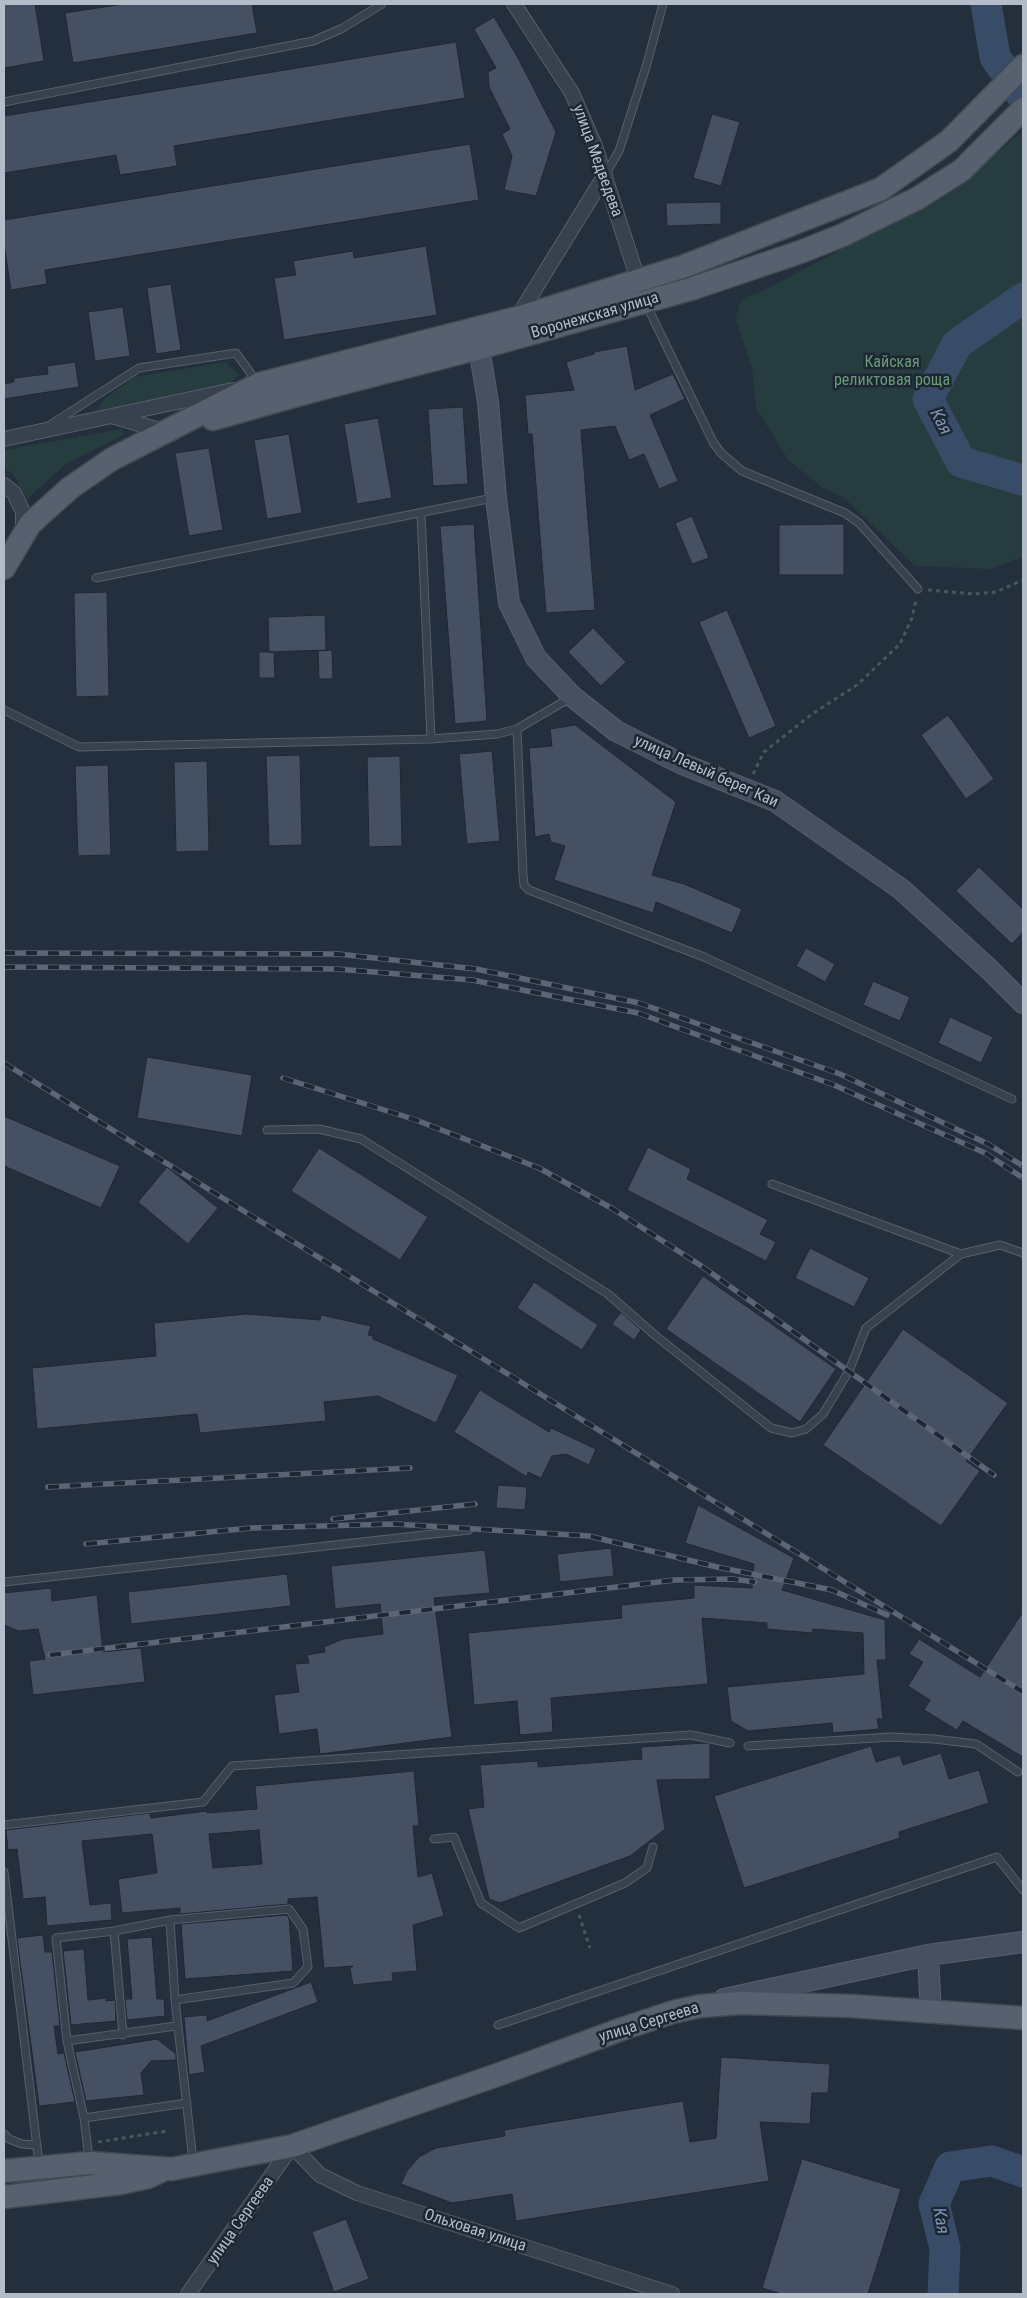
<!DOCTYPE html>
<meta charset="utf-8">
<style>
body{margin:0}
#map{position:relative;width:1027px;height:2298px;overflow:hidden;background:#242f3e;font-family:"Roboto Condensed",sans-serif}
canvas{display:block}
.frame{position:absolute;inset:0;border:5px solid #b4bcc9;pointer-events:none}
</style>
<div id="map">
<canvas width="1027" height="2298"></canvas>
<div class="frame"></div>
</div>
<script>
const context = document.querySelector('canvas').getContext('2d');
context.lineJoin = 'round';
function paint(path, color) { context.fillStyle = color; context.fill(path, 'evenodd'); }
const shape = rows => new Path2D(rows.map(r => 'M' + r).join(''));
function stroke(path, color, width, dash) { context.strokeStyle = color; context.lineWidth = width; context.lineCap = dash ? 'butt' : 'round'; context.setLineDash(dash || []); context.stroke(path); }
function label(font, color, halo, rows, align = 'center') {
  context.font = font + ' "Roboto Condensed",sans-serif'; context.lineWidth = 5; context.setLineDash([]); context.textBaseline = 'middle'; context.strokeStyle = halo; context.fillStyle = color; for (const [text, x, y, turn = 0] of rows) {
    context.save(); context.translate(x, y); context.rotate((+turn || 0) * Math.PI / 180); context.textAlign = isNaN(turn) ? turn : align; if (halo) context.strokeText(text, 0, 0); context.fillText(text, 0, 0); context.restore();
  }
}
paint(shape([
 [1023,131,1023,557,990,569,915,566,844,498,823,488,789,461,756,408,752,368,736,320,739,304,746,297,764,290,951,192],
 [225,362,240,375,227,385,95,412,105,398,134,377],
 [122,429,124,435,66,464,27,499,13,474,4,469,4,450]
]), '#263c3f');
stroke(shape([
 [986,4,995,57,1023,97],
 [1023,298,957,344,928,399,961,462,1023,480],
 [943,2294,945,2248,934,2204,950,2167,992,2161,1023,2172]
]), '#394c67', 31);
const building = shape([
 [4,4,35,4,44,61,4,68,4,4],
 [123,4,252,4,257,33,73,63,65,13,123,4],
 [494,17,518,58,556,132,536,196,504,190,512,156,502,134,510,129,489,87,488,72,496,68,474,29,494,17],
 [456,42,465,98,174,146,177,166,120,175,116,155,4,173,4,116,456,42],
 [712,114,740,122,721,186,693,178,712,114],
 [470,144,479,200,45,270,47,284,11,290,4,244,4,220,470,144],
 [721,202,721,224,667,226,666,203,721,202],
 [426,246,437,315,284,340,274,278,296,275,293,261,353,251,354,258,426,246],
 [171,284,181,350,156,354,147,288,171,284],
 [123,307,130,356,95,361,88,312,123,307],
 [627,346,635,390,673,374,685,399,650,415,678,481,659,489,644,454,629,460,615,426,581,430,595,610,546,613,532,434,528,434,525,395,574,390,566,362,594,354,594,352,627,346],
 [75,362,79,387,4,399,4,384,14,382,14,378,48,374,47,366,75,362],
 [463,407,468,484,433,486,428,409,463,407],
 [378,418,392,498,357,504,344,424,378,418],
 [289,434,302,513,267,519,254,440,289,434],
 [209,448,223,530,189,536,175,453,209,448],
 [692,516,709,558,692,564,675,523,692,516],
 [474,524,487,721,455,724,440,526,474,524],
 [844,524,844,575,779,575,779,525,844,524],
 [107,592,109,696,76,697,74,593,107,592],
 [727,610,776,726,749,738,699,622,727,610],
 [325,615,326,650,269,652,268,617,325,615],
 [593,628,626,662,601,686,568,652,593,628],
 [332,650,333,679,319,679,318,651,332,650],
 [259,652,274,652,275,678,259,678,259,652],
 [948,715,994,779,966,799,921,735,948,715],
 [575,725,676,802,652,875,684,884,742,909,732,933,656,902,653,913,554,880,565,846,551,842,549,834,535,837,529,748,552,746,550,729,575,725],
 [492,751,500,841,467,844,459,754,492,751],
 [300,755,302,845,269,846,266,756,300,755],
 [400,756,402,846,369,847,367,757,400,756],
 [207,761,209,851,176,852,174,762,207,761],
 [108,765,111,855,78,856,75,766,108,765],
 [979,867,1023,909,1023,932,1012,944,956,891,979,867],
 [806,948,835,964,825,982,796,966,806,948],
 [873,981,910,997,900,1021,863,1005,873,981],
 [950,1017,993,1037,981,1063,938,1043,950,1017],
 [147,1057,252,1075,242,1136,137,1118,147,1057],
 [4,1116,120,1166,101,1208,4,1166,4,1116],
 [648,1147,691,1169,687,1179,768,1220,760,1234,776,1242,766,1261,627,1190,648,1147],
 [319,1148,428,1217,400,1260,291,1191,319,1148],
 [167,1167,218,1208,188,1244,138,1202,167,1167],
 [810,1248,869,1278,854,1307,795,1278,810,1248],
 [703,1276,836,1369,800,1422,666,1329,703,1276],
 [534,1282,598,1325,582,1350,517,1308,534,1282],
 [621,1312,641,1330,634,1340,612,1324,621,1312],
 [247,1314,320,1320,321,1315,371,1326,368,1335,373,1336,373,1339,458,1375,436,1423,378,1396,324,1402,326,1421,200,1433,197,1414,37,1429,32,1368,156,1356,154,1323,247,1314],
 [903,1329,1008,1403,966,1461,980,1471,941,1526,823,1445,903,1329],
 [480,1390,549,1432,551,1428,596,1449,589,1465,566,1454,552,1456,541,1478,528,1472,527,1477,454,1432,480,1390],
 [498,1485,527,1487,525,1510,496,1508,498,1485],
 [698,1505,794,1558,782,1590,885,1620,886,1660,877,1660,883,1719,877,1719,879,1729,833,1733,832,1723,748,1731,731,1721,727,1687,864,1674,863,1633,813,1629,812,1633,767,1629,767,1623,702,1618,708,1684,551,1698,553,1732,520,1735,517,1701,474,1705,468,1633,622,1618,621,1605,694,1598,694,1585,752,1588,754,1564,685,1543,698,1505],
 [611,1548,614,1576,560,1582,557,1554,611,1548],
 [485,1550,490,1593,434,1598,452,1737,320,1754,317,1729,279,1734,274,1695,299,1692,295,1664,309,1663,307,1655,325,1652,324,1647,343,1639,383,1634,380,1604,335,1609,331,1566,485,1550],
 [287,1574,291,1606,131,1624,128,1592,287,1574],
 [51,1588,52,1601,97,1595,103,1652,141,1648,145,1682,33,1695,29,1661,45,1659,38,1629,19,1631,4,1625,4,1593,51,1588],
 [1023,1612,1023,1757,963,1721,957,1730,924,1710,930,1700,908,1686,923,1662,909,1654,919,1639,980,1677,1023,1612],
 [704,1743,710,1744,710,1779,657,1780,665,1829,630,1856,500,1903,489,1899,468,1809,484,1807,480,1765,538,1761,538,1767,642,1759,641,1747,704,1743],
 [871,1746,876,1762,900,1755,903,1765,941,1753,949,1779,979,1770,989,1803,899,1832,900,1838,744,1888,714,1796,871,1746],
 [414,1771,419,1826,413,1826,418,1877,432,1873,444,1916,413,1925,417,1971,392,1973,393,1981,353,1985,350,1968,353,1966,324,1968,317,1897,288,1899,288,1904,180,1914,180,1908,122,1913,118,1879,157,1873,152,1834,82,1841,90,1905,111,1903,112,1920,47,1926,45,1897,23,1899,17,1849,8,1850,6,1830,150,1813,151,1818,207,1811,207,1813,257,1809,255,1786,414,1771],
 [259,1830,262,1864,213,1868,209,1834,259,1830],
 [286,1915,289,1918,293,1971,185,1979,181,1924,286,1915],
 [43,1935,45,1952,52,1952,60,2026,54,2026,58,2054,64,2053,75,2102,39,2106,17,1938,43,1935],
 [152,1937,157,1999,164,1999,165,2016,127,2020,125,1999,132,1999,127,1939,152,1937],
 [84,1949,88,2000,106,1998,106,2001,115,2000,116,2021,71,2025,63,1951,84,1949],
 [311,1982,318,2002,201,2046,205,2072,189,2075,184,2017,207,2015,207,2021,311,1982],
 [157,2039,176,2054,176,2060,151,2061,141,2073,144,2095,86,2101,75,2052,157,2039],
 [721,2057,830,2064,828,2093,812,2093,810,2124,760,2122,769,2181,516,2221,512,2194,452,2203,401,2184,407,2171,419,2157,436,2148,505,2136,504,2130,683,2101,690,2142,716,2138,721,2057],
 [802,2159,901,2189,868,2294,782,2294,762,2288,802,2159],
 [346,2219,369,2279,334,2292,312,2232,346,2219]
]);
paint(building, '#455162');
stroke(building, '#1f2835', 1);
const lane = shape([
 [4,102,313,41,341,29,382,4],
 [605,175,619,151,646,67,663,4],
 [646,304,713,442,721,453,742,471,845,513,859,523,918,589],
 [50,425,139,368,236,353,257,382],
 [421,514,431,739],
 [96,578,493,498],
 [4,710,79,747,431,739,497,734,517,729,570,698],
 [517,729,523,875,524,885,529,890,704,957,1012,1099],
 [267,1130,319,1129,361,1139,608,1294,656,1336,771,1428,792,1433,806,1429,823,1414,849,1371,866,1328,961,1254,1000,1245,1023,1253],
 [772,1184,961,1254],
 [4,1582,469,1530],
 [748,1746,891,1737,934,1739,976,1744,1018,1772],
 [4,1825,203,1802,232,1766,691,1735,730,1743],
 [434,1839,454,1837,481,1903,519,1928,625,1883,647,1868,653,1847],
 [4,1872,39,2164],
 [170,1920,175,2000],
 [114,1931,123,2035],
 [498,2025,997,1857,1023,1890],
 [67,2041,176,2026],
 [84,2118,187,2103],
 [4,2134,9,2139,22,2144,37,2145],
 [89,2159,84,2118,67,2041,56,1938,114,1931,170,1920,289,1909,303,1929,308,1967,293,1983,175,2000,193,2161]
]);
const street = shape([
 [514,4,572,93,595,146,640,286],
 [517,318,605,175],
 [115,417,166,432],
 [4,439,233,390],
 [4,485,14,493,23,512,23,533],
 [188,2294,292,2146,320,2175,357,2193,672,2294]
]);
const secondary = shape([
 [474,333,479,348,488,402,496,498,509,603,536,658,573,697,616,731,680,763,775,801,901,889,989,969,1023,1003],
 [928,1955,931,2012],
 [724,1999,928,1955,1023,1942]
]);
const primary = shape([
 [213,419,316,390,479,348,691,289,803,251,843,235,918,198,962,170,1023,109],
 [4,568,30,524,70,488,112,459,259,384,517,318,685,266,881,189,949,141,1023,66],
 [4,2171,90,2163,172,2169,292,2146,500,2074,622,2029,673,2012,700,2006,741,2003,852,2006,1023,2018],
 [4,2197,121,2183,148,2177,161,2171]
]);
stroke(lane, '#565f6c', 9);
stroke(street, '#565f6c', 16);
stroke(secondary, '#565f6c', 22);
stroke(primary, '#414a57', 25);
stroke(shape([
 [928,590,974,594,996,592,1023,580],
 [753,774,764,752,812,714,857,685,900,644,912,618,916,600],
 [579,1915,590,1948],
 [98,2142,167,2131]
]), '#44595c', 3, [4, 4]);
stroke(lane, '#38414e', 7);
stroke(street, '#38414e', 14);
stroke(secondary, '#465061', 20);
stroke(primary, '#56606e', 22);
const rail = shape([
 [4,953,338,954,476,969,639,1003,840,1074,988,1144,1023,1166],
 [4,967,337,969,472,980,638,1013,834,1085,985,1153,1023,1178],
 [4,1063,1023,1692],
 [283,1078,416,1120,539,1168,613,1209,700,1265,994,1475],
 [48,1487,410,1468],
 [333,1519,475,1504],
 [86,1544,251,1528,395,1524,589,1536,717,1567,832,1590,887,1615],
 [50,1655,675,1580,733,1579,755,1582]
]);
stroke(rail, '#5a6575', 5.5);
stroke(rail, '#1d2633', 4, [11]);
label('16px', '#b4bcc9', '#1d2633', [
 ["улица Медведева",597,161,70],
 ["Воронежская улица",595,316,-16],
 ["улица Левый берег Каи",706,772,24],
 ["улица Сергеева",649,2023,-17],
 ["улица Сергеева",241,2221,-55],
 ["Ольховая улица",475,2231,18]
]);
label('16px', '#6b9a76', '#1d2633', [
 ["Кайская",892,363],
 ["реликтовая роща",892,381]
]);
label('italic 18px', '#7c92b1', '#1d2633', [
 ["Кая",940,422,62],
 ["Кая",940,2221,80]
]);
</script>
